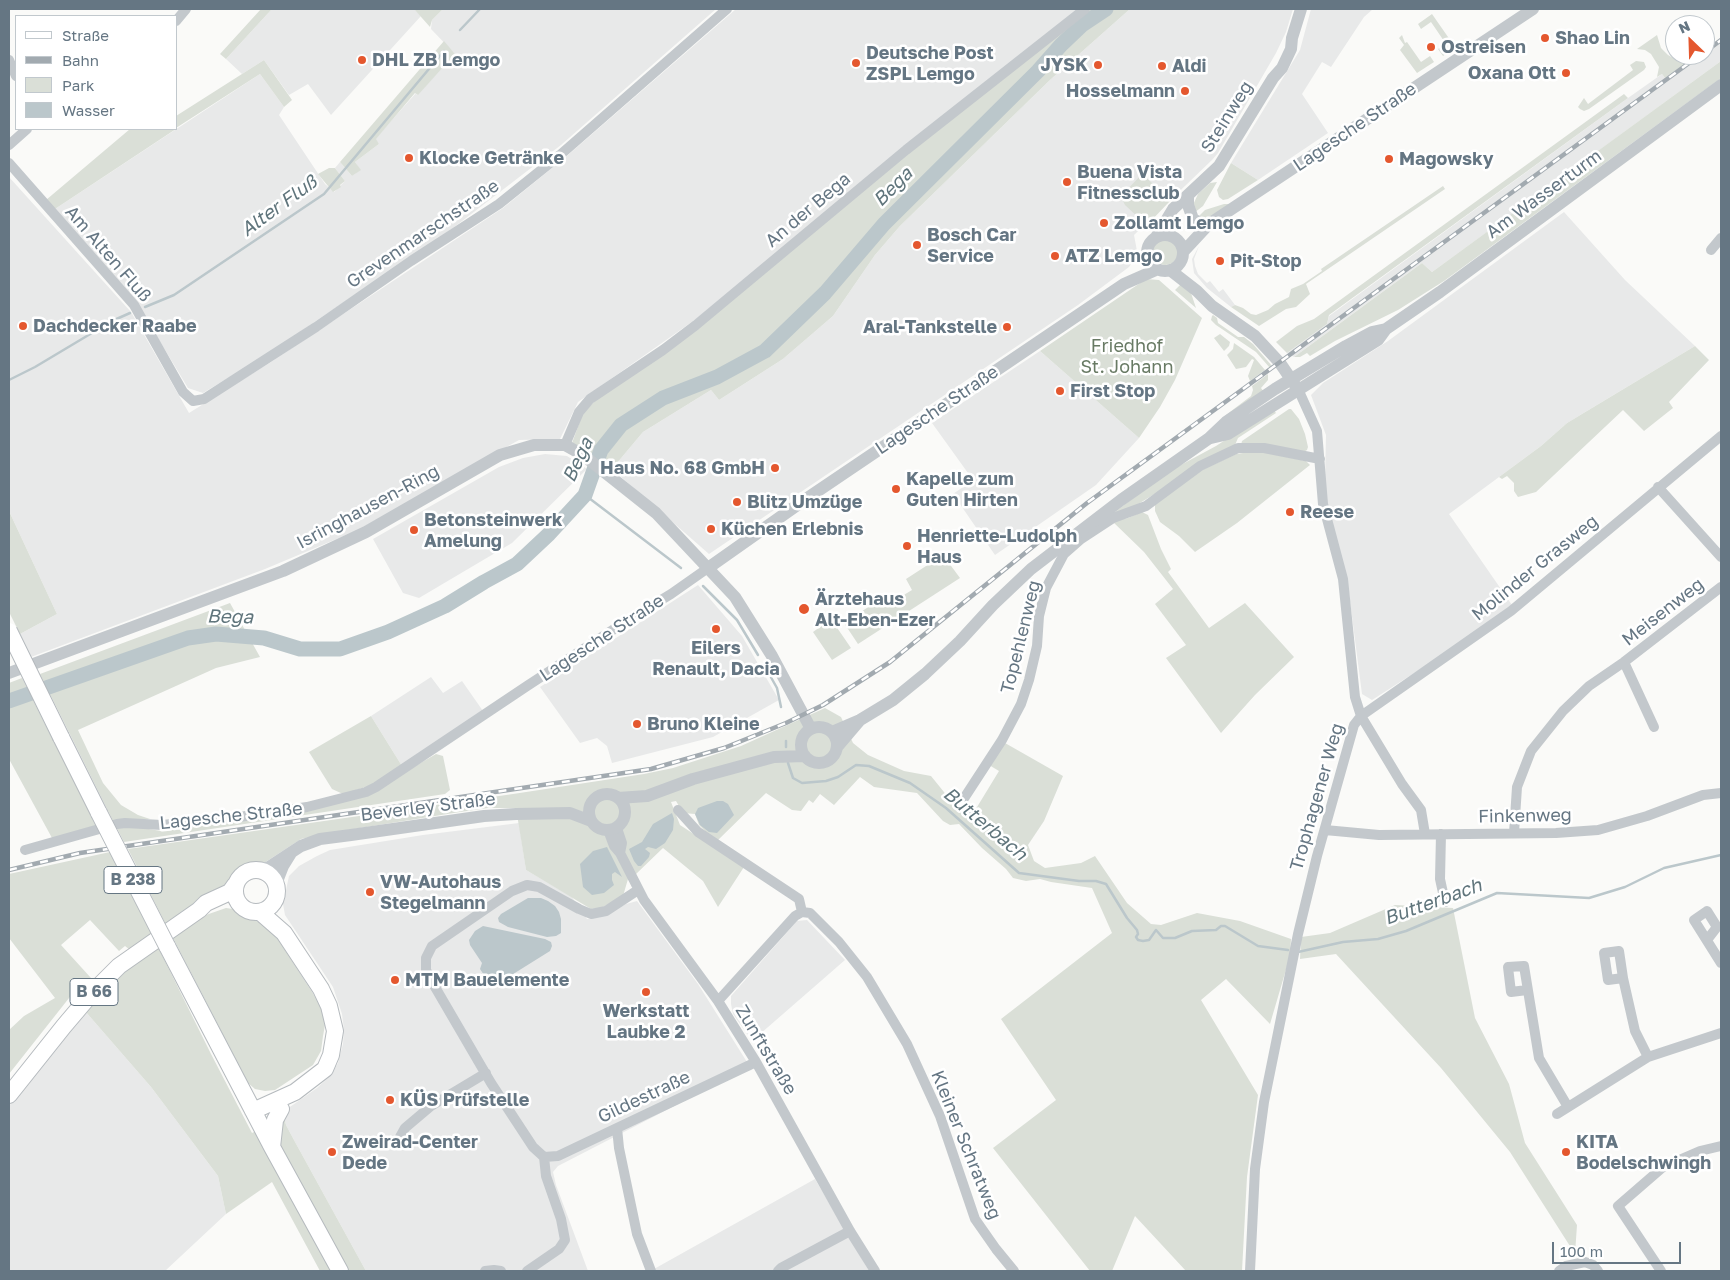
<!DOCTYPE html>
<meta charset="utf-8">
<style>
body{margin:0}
#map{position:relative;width:1730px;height:1280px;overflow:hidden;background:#fafaf8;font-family:"Golos Text",sans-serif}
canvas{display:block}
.frame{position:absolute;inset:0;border:10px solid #657683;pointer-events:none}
.legend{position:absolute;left:15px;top:15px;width:162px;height:115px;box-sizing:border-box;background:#fff;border:1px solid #c1c8cd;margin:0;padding:6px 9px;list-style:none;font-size:15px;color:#657683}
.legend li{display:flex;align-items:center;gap:10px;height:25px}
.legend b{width:25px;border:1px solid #c1c8cd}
.north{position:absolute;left:1665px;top:15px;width:50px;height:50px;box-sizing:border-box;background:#fff;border:1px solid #c1c8cd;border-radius:50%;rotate:336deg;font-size:14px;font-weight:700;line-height:20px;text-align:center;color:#657683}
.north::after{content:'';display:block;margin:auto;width:18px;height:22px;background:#e4572e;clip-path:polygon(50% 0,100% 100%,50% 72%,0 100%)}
.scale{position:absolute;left:1552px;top:1242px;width:129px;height:22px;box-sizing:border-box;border:2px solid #657683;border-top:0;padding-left:6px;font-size:15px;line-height:18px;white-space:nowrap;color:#657683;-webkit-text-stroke:4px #fff;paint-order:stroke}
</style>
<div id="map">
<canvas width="1730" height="1280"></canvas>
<div class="frame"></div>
<ul class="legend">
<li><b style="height:6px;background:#fff"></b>Straße</li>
<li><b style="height:6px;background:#a2aab0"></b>Bahn</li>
<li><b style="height:14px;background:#dadfd7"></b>Park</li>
<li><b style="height:14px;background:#bbc7cb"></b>Wasser</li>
</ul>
<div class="north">N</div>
<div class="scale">100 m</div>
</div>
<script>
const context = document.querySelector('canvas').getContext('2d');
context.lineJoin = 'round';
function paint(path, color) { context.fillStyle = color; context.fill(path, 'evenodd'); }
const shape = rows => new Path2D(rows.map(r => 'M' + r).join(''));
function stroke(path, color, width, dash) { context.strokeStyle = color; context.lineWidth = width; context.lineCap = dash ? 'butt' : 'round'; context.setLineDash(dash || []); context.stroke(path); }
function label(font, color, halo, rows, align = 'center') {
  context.font = font + ' "Golos Text",sans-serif'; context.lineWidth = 5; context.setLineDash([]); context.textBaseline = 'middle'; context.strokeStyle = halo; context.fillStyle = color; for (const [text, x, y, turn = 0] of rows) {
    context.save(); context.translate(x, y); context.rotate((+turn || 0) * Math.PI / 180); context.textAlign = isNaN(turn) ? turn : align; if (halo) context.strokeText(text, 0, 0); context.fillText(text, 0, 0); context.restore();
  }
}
paint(shape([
 [272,9,414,9,421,16,331,115,308,84,289,95,264,60,242,74,226,59],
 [443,9,716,9,561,145,453,228,263,357,203,393,188,388,138,305,55,209,260,74,284,107,279,115,325,184,334,192,345,181,335,168,340,162,352,176,360,170,355,162,379,144,375,139,416,93,417,95,455,54,431,29,432,20],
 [736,9,1078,9,696,319,578,402,560,439,519,440,358,530,265,569,31,657,20,634,57,614,9,511,9,177,131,312,189,413,271,362,503,208,568,155],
 [1130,9,1293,9,1286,32,1276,53,1218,153,1212,160,1134,235,1137,251,1136,257,1129,267,1078,305,709,554,612,469,643,432,711,390,719,400,783,359,833,316,875,255,900,226,1050,80],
 [1311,9,1373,9,1364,17,1331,67,1322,62,1302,94,1328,133,1258,180,1231,163,1300,50],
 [1721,37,1721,61,1538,195,1432,272,1422,263,1294,357,1287,353,1327,324,1329,316,1628,98,1662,74,1665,78,1697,55,1705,55,1705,49],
 [1564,212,1625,280,1695,346,1567,423,1541,446,1449,514,1512,605,1447,652,1372,700,1362,694,1347,578,1327,503,1325,480,1326,435,1311,395,1323,383,1388,341],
 [1199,246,1194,259,1195,266,1198,274,1207,283,1210,281,1219,292,1223,289,1235,305,1231,307,1207,288,1194,273,1192,259],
 [1040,351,1139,438,1096,485,995,555,953,494,973,480,932,423],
 [545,454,567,456,587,469,512,543,419,598,403,593,373,539,499,467,523,458],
 [698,585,742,636,779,700,713,737,612,763,607,746,597,738,580,743,540,687],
 [431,677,443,693,462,681,483,711,402,766,371,716],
 [519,823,526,870,572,897,587,919,600,917,626,904,637,901,698,984,752,1070,745,1071,688,1099,558,1166,553,1172,556,1185,588,1271,366,1271,294,1140,286,1125,284,1117,287,1109,317,1088,330,1076,338,1063,343,1044,344,1030,342,1014,333,987,285,915,283,904,289,876,299,866,317,856,330,850,423,835],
 [807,920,845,960,752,1041,733,1014,731,1004,731,996,797,921],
 [85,1011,151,1087,218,1176,226,1214,165,1271,9,1271,9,1106],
 [815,1179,869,1271,655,1271,654,1269]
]), '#e8e9e9');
paint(shape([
 [261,9,272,9,226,59,220,54],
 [414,9,443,9,432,20,430,27],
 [1089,9,1130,9,1050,80,900,226,875,255,833,316,783,359,719,400,711,390,643,432,612,469,591,453,572,443,583,413,594,402],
 [1432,14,1455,47,1443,56,1438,49,1446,44,1431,22,1421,29,1418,24],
 [1402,35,1405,43,1407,42,1421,62,1430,56,1434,62,1417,73,1400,50,1404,45,1399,38],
 [1657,35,1661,48,1668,55,1675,59,1690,57,1691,60,1665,78,1662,74,1657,77,1659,67,1651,54,1645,50,1637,49],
 [444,41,455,54,418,95,415,93,376,139,379,144,355,162,361,170,352,176,340,162],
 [264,60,292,100,284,107,260,74,176,128,176,116],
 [1636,61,1644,62,1646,67,1644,70,1589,109,1584,111,1580,109,1578,107,1584,98,1588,104,1633,70,1630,65],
 [1721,61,1721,78,1444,281,1398,310,1335,341,1310,356,1307,353,1300,357,1294,357,1422,263,1432,272],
 [1624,94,1628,98,1329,315,1327,324,1287,353,1276,342,1297,326,1314,319],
 [130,129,176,129,55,209,46,200],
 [1231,163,1258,180,1228,199,1223,200,1219,197,1217,190],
 [329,168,335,168,345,181,340,185,341,187,333,192,318,174],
 [1142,174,1171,200,1149,223,1142,227,1140,225,1140,219,1125,205,1122,199,1124,193],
 [1217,182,1203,206,1194,213,1193,205,1198,194,1210,183],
 [1443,186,1445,189,1306,284,1310,294,1296,307,1286,309,1259,326,1231,307,1235,305,1243,308,1251,314,1256,315,1268,310,1275,304,1289,297,1291,289,1303,284,1322,271,1321,269],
 [1224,204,1231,204,1209,219,1197,218,1205,210],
 '1152 252a13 13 0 1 1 26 0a13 13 0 1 1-26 0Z',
 [1146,279,1159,280,1202,318,1175,380,1160,407,1139,438,1040,351],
 [1181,284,1191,293,1196,308,1175,290],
 [1213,315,1217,318,1218,323,1238,337,1244,337,1253,344,1272,366,1270,368,1256,352,1216,325,1211,320,1212,316],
 [1220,334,1230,342,1229,346,1224,351,1214,338],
 [1234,343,1254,357,1265,370,1250,381,1248,376,1254,360,1252,359,1246,367,1236,369,1227,355,1233,349],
 [1695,346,1709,360,1669,402,1673,408,1644,431,1623,410,1536,492,1518,497,1514,491,1514,483,1507,476,1502,479,1499,477,1541,446,1567,423],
 [1268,374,1268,380,1261,388,1264,392,1222,418,1251,396,1253,390,1252,386],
 [1273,409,1276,413,1238,438,1235,445,1130,509,1111,515,1166,473,1216,446],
 [1289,409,1291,409,1299,419,1305,434,1308,447,1307,450,1304,452,1241,445,1242,441],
 [1257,451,1306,461,1310,465,1237,523,1195,552,1179,536,1160,522,1155,511,1155,503,1200,471,1236,454],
 [9,511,57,614,20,634,9,612],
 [1142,512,1148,515,1161,549,1171,569,1168,572,1209,628,1245,603,1294,657,1255,695,1221,733,1166,658,1186,645,1155,604,1173,589,1144,552,1112,521,1128,518],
 [943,555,960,578,858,644,844,623,879,600,884,607,912,590,906,579],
 [230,603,260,657,216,668,78,730,103,783,121,805,138,815,150,819,113,821,40,674],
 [831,619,851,648,832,660,813,632],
 [22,678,95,823,97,830,52,838,9,759,9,683],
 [825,708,841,717,853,743,868,755,904,771,931,776,948,797,974,812,999,771,989,765,1005,743,1063,776,1044,821,1028,845,1034,861,1045,868,1081,863,1095,856,1127,903,1151,924,1161,925,1197,913,1240,921,1291,939,1290,956,1270,1024,1226,979,1201,1000,1258,1095,1247,1177,1242,1271,1186,1271,1135,1216,1112,1271,1090,1271,993,1148,1056,1100,1001,1019,1112,933,1092,888,1051,882,1040,879,1026,881,1013,878,1006,869,982,848,959,824,950,825,943,821,917,793,874,787,860,777,834,805,820,794,813,803,809,800,801,811,792,810,766,793,716,842,699,825,695,814,683,813,676,801,671,802,680,825,744,867,718,907,703,881,663,848,636,874,628,879,623,896,601,908,591,909,526,870,516,808,488,808,460,812,329,833,301,839,264,863,249,864,241,868,236,872,228,884,166,925,128,849,513,794,644,774,673,768,741,746],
 [371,716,402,766,379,783,343,794,332,789,309,752],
 [436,754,443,756,450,790,445,794,124,842,117,828,137,827,161,831,307,811,412,768],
 [110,852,152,935,130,950,125,946,119,951,90,920,61,945,91,978,73,993,9,1074,9,1030,24,1016,55,998,9,938,9,874],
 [1395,905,1453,908,1475,1018,1509,1084,1525,1143,1577,1225,1575,1254,1510,1152,1441,1068,1336,954,1300,959,1301,937,1330,933],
 [226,908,233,909,241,914,270,927,314,995,322,1010,325,1025,323,1036,321,1051,313,1065,275,1090,265,1091,255,1089,248,1083,172,936,203,916],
 [157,945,211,1054,252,1133,284,1117,286,1125,294,1140,366,1271,320,1271,272,1182,226,1214,218,1176,151,1087,85,1011,111,983]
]), '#dadfd7');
paint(shape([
 [717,801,723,801,728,804,734,815,717,833,709,832,700,825,695,814,698,808],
 [672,813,674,819,673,830,665,843,656,849,648,847,645,849,650,853,649,857,641,866,638,866,634,861,629,849,642,842,653,824],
 [607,847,622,877,615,872,612,874,612,880,614,885,604,893,592,895,583,887,580,864,593,851],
 [528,898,541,898,548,901,555,906,559,912,561,919,561,933,556,936,547,937,508,927,499,922,498,918,501,914],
 [483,926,545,939,551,942,552,946,550,951,510,976,493,978,484,975,480,969,482,963,470,945,469,940,475,931]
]), '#bbc7cb');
stroke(shape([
 [460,30,480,9],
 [145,307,174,295,324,194,444,51],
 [9,380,35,367,112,321,130,313],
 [585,495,681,568],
 [703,586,737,620,758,655],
 [768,672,777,688,781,707],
 [786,741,786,747],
 [788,763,793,778,802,783,826,781,838,777,856,765,869,766,910,783,946,808,1019,873,1079,881,1096,881,1106,884,1127,918,1137,930,1138,934,1136,937,1138,940,1143,941,1149,940,1156,930,1163,938,1175,938,1192,931,1216,930,1221,926,1225,926,1258,946,1288,950],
 [1298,952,1343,942,1378,939,1406,931,1497,893,1589,898,1625,887,1664,868,1721,855]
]), '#bbc7cb', 2.5);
stroke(shape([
 [9,701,188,638,216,634,264,638,300,649,340,649,388,632,445,606,484,582,517,564,549,534,585,495,601,450,621,425,663,398,717,377,765,351,825,293,884,224,1038,71,1061,45,1082,25,1106,9]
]), '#bbc7cb', 15);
const primary = shape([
 [61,737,99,813],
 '235 891a21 21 0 1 1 42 0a21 21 0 1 1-42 0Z',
 [167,946,272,1147,340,1271],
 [9,1095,64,1026,92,993,119,966,199,910,206,903,230,892,235,885],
 [253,1111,295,1092,325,1069,331,1055,335,1031,329,1006,321,989,284,933,260,912],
 [272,1147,275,1120,281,1109]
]);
stroke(primary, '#b5babe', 18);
stroke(shape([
 [176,21,186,9],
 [9,60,16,76],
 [9,145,27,129],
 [9,163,134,305,183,392,193,401,204,399,316,327,411,261,499,204,560,155,727,9],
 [1711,250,1721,238],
 [1298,389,1317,431,1323,504,1343,579,1355,697,1361,716,1402,784,1421,810,1425,834],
 [565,445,579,412,590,399,663,350,696,325,906,150,1085,9],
 [1658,487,1721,557],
 [1624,662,1654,727],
 [678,810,698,832,799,899,802,912],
 [972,814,959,806,1002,740,1021,704,1029,680,1037,646,1039,616,1046,588,1064,554,1081,539,1113,518,1146,506,1200,466,1238,448,1264,448,1320,459],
 [617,828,622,843,620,853],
 [608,830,614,846,620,853,644,900,718,1001,756,1062,850,1231,875,1271],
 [1325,830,1379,835,1556,833,1598,830,1647,816,1703,795,1721,793],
 [1514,833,1517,787,1531,751,1563,711,1589,686,1624,662,1721,587],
 [1441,834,1440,879,1445,902],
 [25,850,117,824,125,823,162,825,239,817,307,807,366,792,376,787,527,686,628,620,671,594,708,568],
 [638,890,606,911,591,914,579,909,539,887,527,885,512,891,432,946,426,958,426,970,435,987,491,1083,533,1147,544,1157,558,1156,756,1062],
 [1707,940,1717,927,1707,911,1694,920,1721,963],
 [1623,978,1608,980,1604,953,1619,951,1623,978,1635,1031,1648,1057],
 [1527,990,1511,992,1508,967,1524,966,1539,1058,1568,1107],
 [718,1001,795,916,802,912,810,913,839,942,867,977,907,1044,940,1116,975,1219,996,1249,1014,1271],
 [1557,1114,1648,1057,1721,1033],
 [617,1128,619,1148,637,1234,651,1271],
 [400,1137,405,1128,431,1106,486,1073],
 [485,1271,494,1270,501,1271],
 [527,1271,559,1249,565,1240,561,1219,546,1176,544,1157],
 [778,1271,781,1268,850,1231],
 [1250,1271,1255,1169,1264,1102,1298,934,1317,856,1354,725,1361,716,1511,611,1721,436],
 [1559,1271,1566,1266,1585,1262,1593,1265,1598,1271],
 [1661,1271,1618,1206,1663,1167,1700,1151,1721,1146]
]), '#c3c8cc', 10);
stroke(shape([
 [1188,195,1188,205,1193,219,1203,225,1209,224],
 '1147 253a18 18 0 1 1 36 0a18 18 0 1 1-36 0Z',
 [1156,237,1173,209,1219,166,1273,78,1282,68,1291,49,1292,38,1301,9],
 [1183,252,1209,224,1533,9],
 [1170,270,1197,291,1212,306,1255,336,1280,363,1295,385],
 [1211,438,1228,434,1378,340,1386,329,1440,292,1721,85],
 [708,568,803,501,1124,284,1158,269],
 [9,673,283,571,366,532,500,455,534,445,565,445,583,455,656,513,735,597,772,656,811,729],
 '801 745a18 18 0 1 1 36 0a18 18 0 1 1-36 0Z',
 [832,732,860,720,893,700,925,674,960,641,993,605,1031,569,1121,500,1208,439,1226,422,1275,389,1346,346,1372,332,1386,329],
 [837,747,860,720],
 '589 812a18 18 0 1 1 36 0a18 18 0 1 1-36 0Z',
 [618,798,647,796,693,779,774,757,805,756],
 [259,870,269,867,301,846,320,839,351,835,484,816,516,814,570,813,591,821],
 [276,884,283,866,291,853]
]), '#c3c8cc', 12);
stroke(primary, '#fff', 16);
const rail = shape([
 [1705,52,1721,40],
 [9,870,80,853,651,769,724,748,786,723,823,705,890,662,1087,503,1700,55]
]);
stroke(rail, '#a2aab0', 4.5);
stroke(rail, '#fff', 2.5, [8]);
const primaryBridge = shape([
 [9,631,61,737],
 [99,813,167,946]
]);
stroke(primaryBridge, '#b5babe', 18, []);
stroke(primaryBridge, '#fff', 16);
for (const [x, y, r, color] of [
 [1545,38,5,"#e4572e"],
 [1431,47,5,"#e4572e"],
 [362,60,5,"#e4572e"],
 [856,63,5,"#e4572e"],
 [1098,65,5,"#e4572e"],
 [1162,66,5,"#e4572e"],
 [1566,73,5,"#e4572e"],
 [1185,91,5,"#e4572e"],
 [409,158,5,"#e4572e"],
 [1389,159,5,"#e4572e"],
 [1067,182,5,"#e4572e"],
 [1104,223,5,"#e4572e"],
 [917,245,5,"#e4572e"],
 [1055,256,5,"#e4572e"],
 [1220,261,5,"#e4572e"],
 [23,326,5,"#e4572e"],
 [1007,327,5,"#e4572e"],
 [1060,391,5,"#e4572e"],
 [775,468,5,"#e4572e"],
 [896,489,5,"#e4572e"],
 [737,502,5,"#e4572e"],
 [1290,512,5,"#e4572e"],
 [711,529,5,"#e4572e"],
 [414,530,5,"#e4572e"],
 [907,546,5,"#e4572e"],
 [804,609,6,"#e4572e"],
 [716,629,5,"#e4572e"],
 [637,724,5,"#e4572e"],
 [370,892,5,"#e4572e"],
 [395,980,5,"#e4572e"],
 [646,992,5,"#e4572e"],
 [390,1100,5,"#e4572e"],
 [332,1152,5,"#e4572e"],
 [1566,1152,5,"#e4572e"]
]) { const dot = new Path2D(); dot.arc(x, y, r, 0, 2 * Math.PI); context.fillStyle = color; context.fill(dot); stroke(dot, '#fff', 2); }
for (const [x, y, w] of [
 [133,880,58],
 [94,992,48]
]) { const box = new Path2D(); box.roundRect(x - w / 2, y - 13.5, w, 27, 4); context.fillStyle = '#fff'; context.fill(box); stroke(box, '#657683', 1); }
label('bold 16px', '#657683', null, [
 ["B 238",133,880],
 ["B 66",94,992]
]);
label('bold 18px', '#657683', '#fff', [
 ["Shao Lin",1555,38],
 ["Ostreisen",1441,47],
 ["Deutsche Post",866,53],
 ["ZSPL Lemgo",866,74],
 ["DHL ZB Lemgo",372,60],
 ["JYSK",1088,65,"right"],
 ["Aldi",1172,66],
 ["Oxana Ott",1556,73,"right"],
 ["Hosselmann",1175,91,"right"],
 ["Klocke Getränke",419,158],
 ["Magowsky",1399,159],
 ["Buena Vista",1077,172],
 ["Fitnessclub",1077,193],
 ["Zollamt Lemgo",1114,223],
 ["Bosch Car",927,235],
 ["Service",927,256],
 ["ATZ Lemgo",1065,256],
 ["Pit-Stop",1230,261],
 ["Dachdecker Raabe",33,326],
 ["Aral-Tankstelle",997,327,"right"],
 ["First Stop",1070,391],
 ["Haus No. 68 GmbH",765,468,"right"],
 ["Kapelle zum",906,479],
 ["Guten Hirten",906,500],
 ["Blitz Umzüge",747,502],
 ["Reese",1300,512],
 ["Betonsteinwerk",424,520],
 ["Amelung",424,541],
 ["Küchen Erlebnis",721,529],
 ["Henriette-Ludolph",917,536],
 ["Haus",917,557],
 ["Ärztehaus",815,599],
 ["Alt-Eben-Ezer",815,620],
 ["Eilers",716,648,"center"],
 ["Renault, Dacia",716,669,"center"],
 ["Bruno Kleine",647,724],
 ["VW-Autohaus",380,882],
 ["Stegelmann",380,903],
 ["MTM Bauelemente",405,980],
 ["Werkstatt",646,1011,"center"],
 ["Laubke 2",646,1032,"center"],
 ["KÜS Prüfstelle",400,1100],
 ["Zweirad-Center",342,1142],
 ["Dede",342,1163],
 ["KITA",1576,1142],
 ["Bodelschwingh",1576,1163]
], 'left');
label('18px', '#657683', '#fff', [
 ["Steinweg",1227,117,-58],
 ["Lagesche Straße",1355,127,-34],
 ["Am Wasserturm",1544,194,-36],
 ["An der Bega",808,210,-40],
 ["Grevenmarschstraße",423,234,-34],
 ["Am Alten Fluß",108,254,49],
 ["Lagesche Straße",937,410,-34],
 ["Isringhausen-Ring",368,507,-28],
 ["Molinder Grasweg",1535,568,-39],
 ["Meisenweg",1663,612,-38],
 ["Topehlenweg",1021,637,-76],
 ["Lagesche Straße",602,638,-33],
 ["Trophagener Weg",1317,797,-74],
 ["Beverley Straße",428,807,-7],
 ["Lagesche Straße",231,816,-6],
 ["Finkenweg",1525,816,-1],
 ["Zunftstraße",766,1050,59],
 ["Gildestraße",644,1097,-25],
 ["Kleiner Schratweg",966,1145,68]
]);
label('18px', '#687a64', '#fff', [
 ["Friedhof",1127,346],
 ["St. Johann",1127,367]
]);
label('italic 19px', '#60757c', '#fff', [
 ["Bega",893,187,-45],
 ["Alter Fluß",279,206,-36],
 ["Bega",578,460,-65],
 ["Bega",230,617,1],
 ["Butterbach",985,824,40],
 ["Butterbach",1433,902,-20]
]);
</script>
